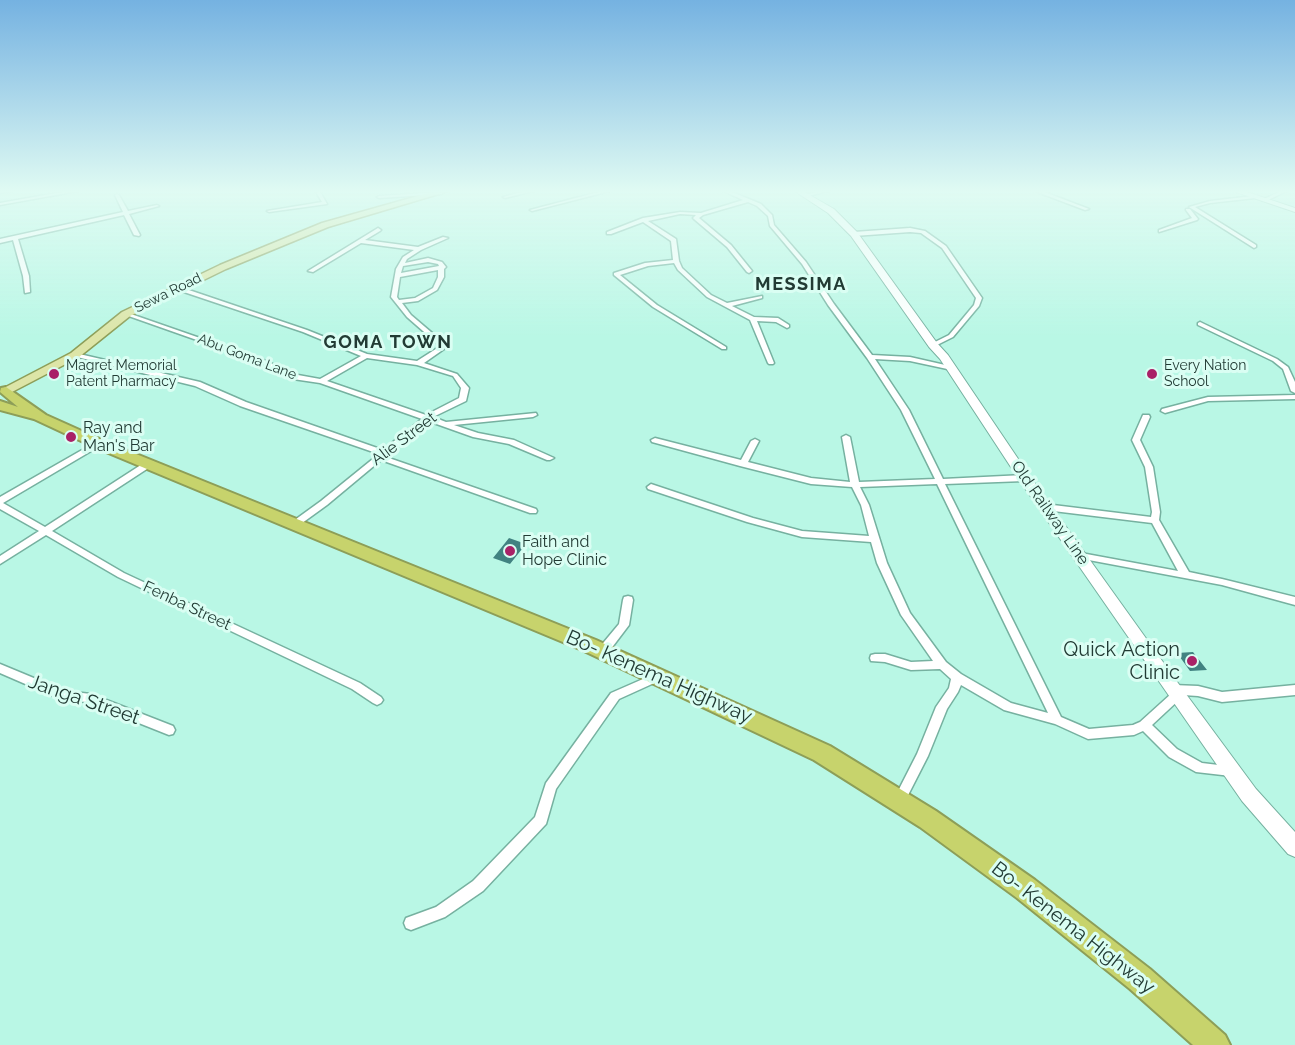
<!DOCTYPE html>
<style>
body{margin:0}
canvas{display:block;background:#b9f7e5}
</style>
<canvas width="1295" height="1045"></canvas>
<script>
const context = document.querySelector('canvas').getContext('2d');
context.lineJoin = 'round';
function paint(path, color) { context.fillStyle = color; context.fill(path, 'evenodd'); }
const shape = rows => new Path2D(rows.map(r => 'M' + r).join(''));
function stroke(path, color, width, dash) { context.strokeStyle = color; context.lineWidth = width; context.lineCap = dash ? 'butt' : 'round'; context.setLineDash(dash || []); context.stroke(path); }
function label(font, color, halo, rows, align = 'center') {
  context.font = font + ' Raleway,sans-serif'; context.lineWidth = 6; context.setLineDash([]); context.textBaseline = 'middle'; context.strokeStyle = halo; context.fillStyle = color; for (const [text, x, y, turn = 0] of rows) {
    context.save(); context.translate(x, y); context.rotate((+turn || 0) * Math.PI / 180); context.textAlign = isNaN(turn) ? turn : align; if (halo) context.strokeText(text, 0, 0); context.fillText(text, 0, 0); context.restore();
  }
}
paint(shape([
 [509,538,526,544,510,564,493,558],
 [1193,652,1207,670,1190,671,1177,653]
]), '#418281');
const street = shape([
 [14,190,12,191,0,193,0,191,14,190],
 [73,190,78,191,0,205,0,203,73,190],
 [315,190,319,190,327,204,269,212,267,211,322,202,315,190],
 [528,190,537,190,505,198,503,197,528,190],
 [606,190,614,190,532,211,530,210,606,190],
 [721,190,727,190,761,204,772,215,774,225,806,262,834,304,872,355,910,357,954,367,954,369,952,370,910,361,875,359,909,410,943,479,1024,475,1028,478,1024,481,945,484,1061,717,1089,729,1133,725,1140,722,1171,694,1167,690,1169,687,1173,685,1198,686,1222,692,1295,685,1295,695,1222,702,1198,696,1183,695,1181,698,1152,725,1177,749,1202,763,1235,767,1237,771,1235,775,1231,776,1196,772,1169,757,1143,731,1134,735,1088,739,1055,724,1004,710,961,685,958,692,947,709,928,756,903,805,899,807,895,805,893,801,917,754,936,707,949,688,951,679,940,669,911,670,885,662,871,661,870,658,871,655,875,654,885,654,911,662,933,661,901,615,877,563,871,542,802,537,747,522,648,489,647,487,651,484,753,518,802,531,869,536,861,505,852,487,811,484,740,466,652,442,651,440,655,438,741,460,751,441,755,439,759,441,748,462,811,478,850,482,842,437,846,435,850,437,859,482,935,479,901,410,867,358,828,305,802,264,770,226,768,216,757,206,748,202,703,215,699,218,731,245,752,271,749,273,747,272,727,247,694,219,693,218,696,215,680,214,648,221,676,239,679,261,682,268,711,295,727,303,762,296,762,298,732,306,754,317,778,318,789,325,789,327,787,328,776,322,757,321,774,363,773,364,769,364,768,363,750,320,707,297,678,270,674,263,648,266,620,275,657,305,726,347,726,349,722,349,653,307,614,275,614,273,645,263,673,260,671,241,643,222,611,234,607,234,607,232,643,218,680,212,701,213,743,200,721,190],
 [937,484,1048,713,1011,703,961,674,946,662,910,613,887,563,869,505,860,487,937,484],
 [823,190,832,190,808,196,806,195,823,190],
 [1032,190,1039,190,1089,209,1085,210,1032,190],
 [1283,190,1289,190,1266,201,1262,200,1283,190],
 [440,192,442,193,442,194,379,198,377,197,379,196,440,192],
 [117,194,119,195,128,211,157,205,159,206,129,214,140,235,139,236,134,235,124,215,18,239,29,276,30,292,25,293,23,276,13,240,0,243,0,239,123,212,115,195,117,194],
 [1253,196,1255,196,1255,198,1210,203,1195,207,1256,245,1256,247,1254,248,1189,207,1210,201,1253,196],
 [1186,209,1190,209,1198,219,1197,220,1159,232,1159,230,1192,218,1186,210,1186,209],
 [378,228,381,230,380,231,365,240,418,247,443,237,448,238,421,250,407,259,405,263,428,258,442,262,446,267,444,269,444,277,437,290,418,301,402,303,411,315,445,344,444,349,424,363,457,374,469,388,466,401,433,417,446,422,536,413,537,415,533,417,454,425,478,433,514,440,554,458,550,460,547,460,509,444,473,437,428,421,386,457,536,509,537,511,536,513,530,513,381,460,327,505,298,526,292,526,290,524,292,522,321,501,379,454,240,406,195,386,73,356,72,355,75,353,200,382,246,402,383,450,422,419,320,383,293,379,262,363,123,314,128,313,266,361,298,375,320,379,361,356,303,332,175,289,175,287,177,286,307,330,367,354,417,361,439,347,439,345,407,317,391,297,396,269,403,257,414,250,361,243,313,272,308,271,378,228],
 [428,262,438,264,439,266,401,273,403,266,428,262],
 [438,270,438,277,433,288,415,298,399,300,397,297,400,277,438,270],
 [367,358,417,365,453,376,461,388,459,398,426,415,327,381,367,358],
 [910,228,925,231,946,246,982,298,979,306,953,337,933,347,931,346,931,344,949,335,974,305,976,298,942,248,921,233,910,232,854,236,851,234,854,232,910,228],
 [1200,322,1277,359,1288,367,1295,382,1295,393,1291,391,1283,369,1273,361,1198,325,1198,323,1200,322],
 [1295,395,1295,399,1208,401,1165,413,1161,411,1162,409,1208,397,1295,395],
 [1143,415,1149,415,1150,417,1140,440,1153,467,1160,512,1159,520,1189,572,1222,579,1295,597,1295,605,1222,585,1078,558,1076,556,1078,554,1081,553,1178,571,1152,523,1045,510,1041,507,1045,504,1151,517,1152,512,1145,467,1132,440,1143,415],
 [96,442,99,442,103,444,3,503,45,527,147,461,153,461,154,463,153,465,52,531,124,573,360,683,381,697,383,700,381,703,377,705,373,703,352,689,118,577,46,535,0,564,0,556,39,531,0,509,0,497,96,442],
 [628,596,632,597,633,600,629,625,607,654,603,655,599,654,598,651,599,648,619,624,623,600,624,597,628,596],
 [0,664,65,691,91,694,173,726,175,730,173,734,169,735,86,702,60,699,0,673,0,664],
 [659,672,663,673,665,676,663,679,619,699,556,789,546,824,483,891,445,917,411,930,406,928,404,923,406,918,436,907,473,881,535,817,546,783,611,693,659,672]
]);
const secondary = shape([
 [793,190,801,190,834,209,857,232,937,343,948,355,1029,475,1183,690,1256,789,1295,832,1295,857,1288,854,1242,801,1020,481,940,359,929,347,851,236,828,213,793,190],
 [1230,190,1241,190,1295,208,1295,212,1230,190]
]);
const primary = shape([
 [439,190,452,190,328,227,226,269,130,316,79,357,12,392,8,393,2,389,71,353,122,312,220,265,322,223,439,190]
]);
const highway = shape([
 [6,387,46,415,104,441,596,640,830,746,936,811,1035,880,1150,969,1225,1035,1230,1045,1193,1045,1130,989,1017,898,920,827,814,760,582,650,94,447,34,419,0,410,0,401,18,407,0,392,1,388,6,387]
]);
stroke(street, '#76b1a0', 3);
stroke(secondary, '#76b1a0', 2);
stroke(primary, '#8d9e58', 3);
stroke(highway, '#8d9e58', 4);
paint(street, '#fff');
paint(secondary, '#fff');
paint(primary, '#dde5a7');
paint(highway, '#c7d36c');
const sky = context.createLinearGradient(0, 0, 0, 336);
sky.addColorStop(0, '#75b2e1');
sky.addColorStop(0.57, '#e0fbf3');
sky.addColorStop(1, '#e0fbf300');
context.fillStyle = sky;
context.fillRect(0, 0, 1295, 336);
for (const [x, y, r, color] of [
 [54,374,6,"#a92167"],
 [1152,374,6,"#a92167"],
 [71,437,6,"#a92167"],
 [510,551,6,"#a92167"],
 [1192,661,6,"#a92167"]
]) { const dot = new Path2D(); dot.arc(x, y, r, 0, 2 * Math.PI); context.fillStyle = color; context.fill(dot); stroke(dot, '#dafef3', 2); }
label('14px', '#223b34', '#dafef3', [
 ["Sewa Road",168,293,-26],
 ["Abu Goma Lane",247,357,21]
]);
label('14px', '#223b34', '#dafef3', [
 ["Magret Memorial",66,366],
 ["Patent Pharmacy",66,382],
 ["Every Nation",1164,366],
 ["School",1164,382]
], 'left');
label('16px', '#223b34', '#dafef3', [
 ["Ray and",83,428],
 ["Man's Bar",83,446],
 ["Faith and",522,542],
 ["Hope Clinic",522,560]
], 'left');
label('16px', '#223b34', '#dafef3', [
 ["Alie Street",404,439,-37],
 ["Old Railway Line",1050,513,55],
 ["Fenba Street",187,606,25]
]);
context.letterSpacing = '1.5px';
label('bold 18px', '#223b34', '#dafef3', [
 ["MESSIMA",801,285],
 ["GOMA TOWN",388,343]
]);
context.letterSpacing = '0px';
label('20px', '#223b34', '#dafef3', [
 ["Quick Action",1180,650],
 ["Clinic",1180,673]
], 'right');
label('20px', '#223b34', '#dafef3', [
 ["Bo- Kenema Highway",659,677,24],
 ["Janga Street",84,700,19],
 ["Bo- Kenema Highway",1073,928,38]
]);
</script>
